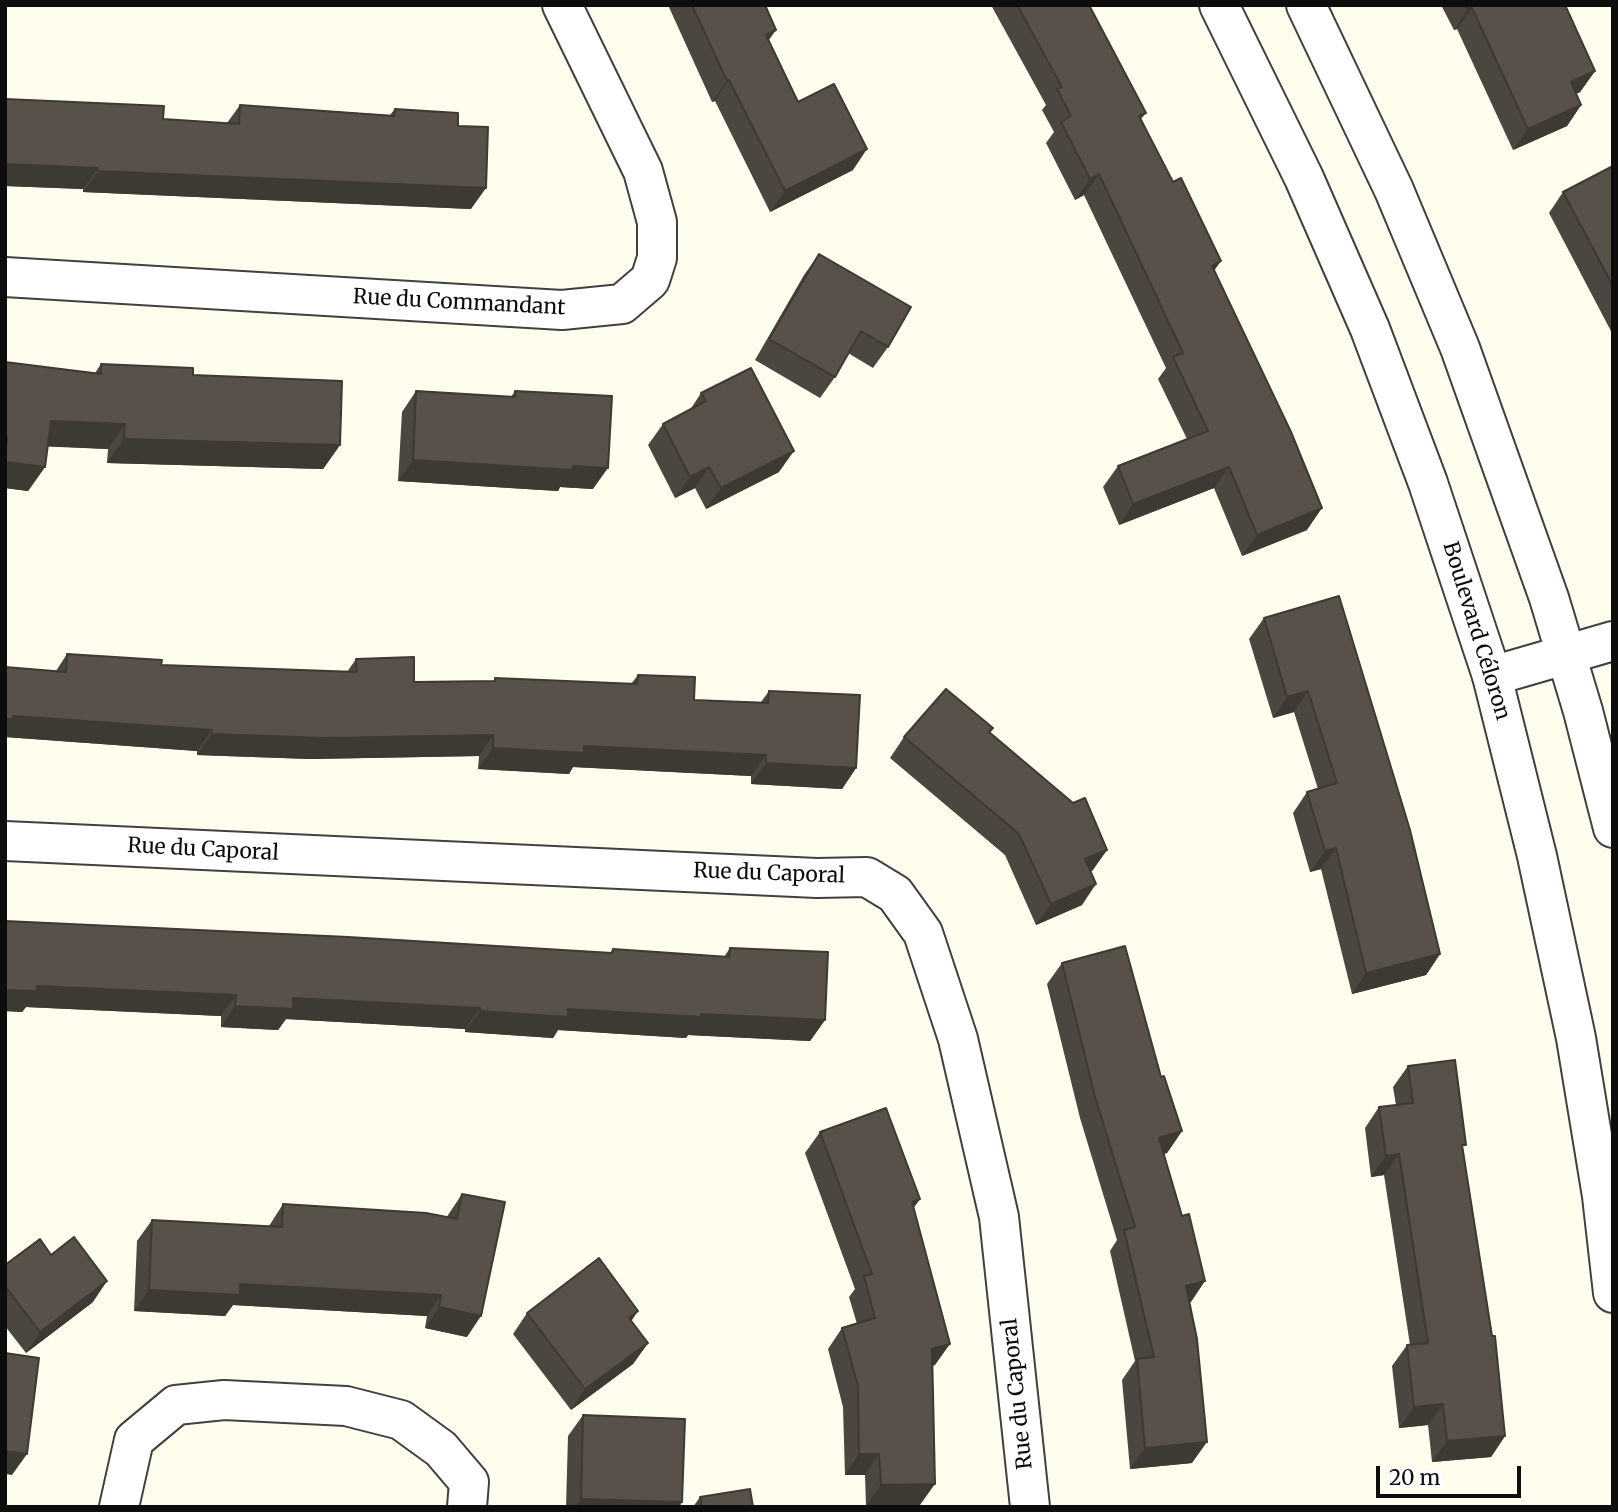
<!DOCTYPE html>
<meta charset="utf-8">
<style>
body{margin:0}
#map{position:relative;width:1618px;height:1512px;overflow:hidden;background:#fffeee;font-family:Merriweather,serif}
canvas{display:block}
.frame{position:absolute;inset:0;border:7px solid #0d0d0d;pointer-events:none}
.scale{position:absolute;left:1376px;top:1466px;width:145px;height:32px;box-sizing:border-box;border:4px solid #0d0d0d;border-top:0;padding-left:9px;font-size:21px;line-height:24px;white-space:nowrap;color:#0d0d0d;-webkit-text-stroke:5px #fff;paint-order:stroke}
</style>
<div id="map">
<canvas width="1618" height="1512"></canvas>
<div class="frame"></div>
<div class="scale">20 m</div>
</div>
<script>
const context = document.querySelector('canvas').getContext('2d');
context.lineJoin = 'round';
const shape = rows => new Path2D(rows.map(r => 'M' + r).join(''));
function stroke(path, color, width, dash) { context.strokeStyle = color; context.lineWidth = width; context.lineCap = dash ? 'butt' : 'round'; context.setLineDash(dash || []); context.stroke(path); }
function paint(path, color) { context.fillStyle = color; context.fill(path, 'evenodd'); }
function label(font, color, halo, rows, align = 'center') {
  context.font = font + ' Merriweather,serif'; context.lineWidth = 7; context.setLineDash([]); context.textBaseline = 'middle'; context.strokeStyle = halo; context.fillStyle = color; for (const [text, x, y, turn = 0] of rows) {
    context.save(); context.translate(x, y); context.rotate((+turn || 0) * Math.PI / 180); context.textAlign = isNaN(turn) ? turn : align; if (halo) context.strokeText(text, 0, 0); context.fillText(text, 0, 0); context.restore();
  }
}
const minor = shape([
 [5,277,562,310,622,304,650,280,657,258,657,222,643,171,562,5],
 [1492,676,1613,641],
 [5,841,817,878,867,877,895,894,923,933,958,1039,999,1217,1030,1507],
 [119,1507,134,1440,176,1405,224,1400,346,1406,401,1420,441,1449,469,1482,467,1507]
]);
const tertiary = shape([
 [1219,5,1304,178,1370,329,1428,483,1492,676,1537,856,1576,1038,1602,1196,1613,1293],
 [1306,5,1394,190,1460,348,1549,598,1583,711,1613,828]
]);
stroke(minor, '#404040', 42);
stroke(tertiary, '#404040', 42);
stroke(minor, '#fff', 38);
stroke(tertiary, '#fff', 38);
paint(shape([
 [668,5,765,5,768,41,798,102,853,170,770,212,715,101,712,102],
 [991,5,1089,5,1146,113,1141,119,1214,271,1307,530,1242,556,1214,488,1119,525,1103,487,1118,466,1187,439,1158,379,1166,368,1084,195,1075,200,1046,143,1054,132,1042,110,1046,105],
 [1441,5,1565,5,1595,71,1580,92,1576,94,1581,105,1567,126,1513,150,1457,29,1454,30],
 [240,105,390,115,395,109,458,126,471,209,83,192,83,189,5,186,163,119,227,123],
 [1613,166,1613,335,1549,213,1563,192],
 [819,254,888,347,873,368,848,353,835,377,820,398,755,360,804,275],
 [5,362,95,373,101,364,193,375,340,445,323,469,107,463,108,449,48,446,45,467,28,491,5,488],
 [416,391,511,397,515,391,593,489,560,487,558,491,398,481,402,412],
 [701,393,779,472,706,509,695,488,675,498,648,445,663,424,690,410],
 [1339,596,1440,954,1426,975,1352,994,1321,869,1310,872,1293,813,1307,792,1318,789,1294,712,1273,718,1249,639,1264,618],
 [67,654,161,665,347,672,356,659,414,682,493,681,495,678,631,684,638,675,694,700,761,702,769,691,856,768,842,789,751,784,751,776,573,767,569,774,478,769,479,756,310,759,197,755,197,751,5,737,5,667,56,671],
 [993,728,990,733,1107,850,1092,871,1090,871,1082,905,1036,925,1005,855,890,758,904,737],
 [5,921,610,953,613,949,724,957,730,948,825,1020,810,1041,688,1035,686,1038,558,1030,553,1038,465,1032,465,1029,286,1019,278,1030,221,1027,221,1016,26,1007,22,1012,5,1011],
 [1062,963,1161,1077,1182,1131,1167,1153,1163,1154,1191,1302,1189,1303,1192,1463,1130,1469,1122,1380,1135,1361,1110,1251,1117,1240,1080,1118,1047,984],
 [1408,1066,1463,1150,1505,1436,1491,1457,1432,1462,1428,1425,1399,1428,1392,1366,1407,1345,1410,1345,1384,1175,1371,1177,1365,1128,1379,1107,1396,1105,1393,1087],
 [820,1132,920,1199,913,1208,935,1365,932,1366,920,1505,866,1506,865,1475,845,1475,843,1407,828,1349,842,1328,857,1324,849,1297,855,1289,805,1153],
 [462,1194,467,1337,425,1328,427,1316,233,1305,225,1316,134,1311,137,1241,152,1220,269,1226,283,1204,447,1217,448,1215],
 [51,1255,93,1302,26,1353,5,1326,5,1265],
 [527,1313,631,1321,648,1343,633,1364,571,1410,513,1334],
 [583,1415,682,1502,679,1507,566,1507,568,1436],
 [700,1497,753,1507,693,1507]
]), '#4b463f');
paint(shape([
 [1472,8,1457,29,1454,30,1468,9],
 [776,30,761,51,766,35],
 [1595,71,1580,92,1556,103,1571,82],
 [729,80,715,101,712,102,727,81],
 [1581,105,1567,126,1513,150,1528,129],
 [867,149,853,170,770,212,785,191],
 [5,164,98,168,83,189,5,186],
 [98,171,486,188,471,209,83,192],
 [1099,174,1084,195,1075,200,1090,179],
 [1221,261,1206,282,1212,266],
 [51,421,125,424,108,449,34,446],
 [124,439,340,445,323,469,107,463],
 [794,451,779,472,706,509,721,488],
 [413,460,573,466,608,468,593,489,560,487,558,491,398,481],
 [5,462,45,467,28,491,5,488],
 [709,467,695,488,675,498,690,477],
 [1229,467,1214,488,1119,525,1133,504],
 [1322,508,1307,530,1242,556,1257,535],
 [1308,691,1294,712,1273,718,1287,697],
 [13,716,212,730,197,751,5,737,5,719],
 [212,734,493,735,479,756,310,759,197,755],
 [584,746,766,755,751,776,573,767,569,774,478,769,493,748],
 [766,763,856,768,842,789,751,784],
 [1336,848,1321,869,1310,872,1325,851],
 [1107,850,1092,871,1070,880,1085,859],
 [1096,884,1082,905,1036,925,1051,904],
 [1440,954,1426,975,1352,994,1366,973],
 [37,986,236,995,221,1016,26,1007,22,1012,5,1011,5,990],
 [293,998,480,1008,465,1029,286,1019,278,1030,221,1027,235,1006],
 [568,1009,701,1014,825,1020,810,1041,688,1035,686,1038,558,1030,553,1038,465,1032,480,1011],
 [1182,1131,1167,1153,1144,1159,1159,1138],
 [1399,1154,1384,1175,1371,1177,1386,1156],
 [920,1199,905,1220,912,1202],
 [107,1281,93,1302,26,1353,40,1332],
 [1205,1281,1191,1302,1171,1307,1186,1286],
 [240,1284,441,1295,427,1316,233,1305,225,1316,134,1311,149,1290],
 [439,1307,481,1316,467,1337,425,1328],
 [638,1311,624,1332,629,1318],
 [648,1343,633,1364,571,1410,585,1389],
 [950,1344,935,1365,917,1370,932,1349],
 [1443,1404,1428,1425,1399,1428,1414,1407],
 [1505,1436,1491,1457,1432,1462,1447,1441],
 [1207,1442,1192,1463,1130,1469,1145,1448],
 [5,1451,27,1454,12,1475,5,1474],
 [859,1454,879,1454,865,1475,845,1475],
 [935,1484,920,1505,866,1506,881,1485],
 [581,1499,682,1502,679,1507,576,1507]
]), '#3d3933');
const building = shape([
 [692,5,765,5,776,30,766,35,798,102,834,84,867,149,785,191,729,80,727,81,692,5],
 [1017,5,1089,5,1146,113,1139,116,1173,182,1181,178,1221,261,1212,266,1291,432,1322,508,1257,535,1229,467,1133,504,1118,466,1208,431,1173,357,1183,353,1099,174,1090,179,1061,122,1071,116,1057,89,1062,87,1017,5],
 [1466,5,1565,5,1595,71,1571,82,1581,105,1528,129,1472,8,1468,9,1466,5],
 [5,99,164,106,163,119,239,124,240,105,394,116,395,109,458,113,458,126,488,127,486,188,98,171,98,168,5,164,5,99],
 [1613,166,1613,286,1563,192,1613,166],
 [819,254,911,307,888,347,861,331,835,377,769,339,819,254],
 [5,362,101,374,101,364,193,368,193,375,342,381,340,445,124,439,125,424,51,421,45,467,5,462,7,437,5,437,5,362],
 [751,368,794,451,721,488,709,467,690,477,663,424,706,401,701,393,751,368],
 [416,391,515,397,515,391,612,396,608,468,573,466,573,470,413,460,416,391],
 [1339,596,1410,830,1440,954,1366,973,1336,848,1325,851,1307,792,1337,783,1308,691,1287,697,1264,618,1339,596],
 [67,654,162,660,161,665,357,672,356,659,414,657,414,682,495,681,495,678,637,684,638,675,695,677,694,700,768,703,769,691,860,695,856,768,766,763,766,755,584,746,584,753,493,748,493,735,325,738,212,734,212,730,13,716,13,719,5,719,5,667,66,672,67,654],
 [946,689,993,728,989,732,1073,803,1085,798,1107,850,1085,859,1096,884,1051,904,1019,834,904,737,946,689],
 [5,921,348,937,612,953,613,949,729,957,730,948,828,952,825,1020,701,1014,701,1017,568,1009,568,1017,480,1011,480,1008,293,998,293,1009,235,1006,236,995,37,986,37,991,5,990,5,921],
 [1125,946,1161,1077,1164,1076,1182,1131,1159,1138,1182,1216,1189,1214,1205,1281,1186,1286,1197,1339,1207,1442,1145,1448,1137,1359,1154,1357,1124,1230,1135,1227,1095,1097,1062,963,1125,946],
 [1455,1060,1466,1145,1462,1145,1492,1336,1495,1336,1505,1436,1447,1441,1443,1404,1414,1407,1407,1345,1428,1343,1399,1154,1386,1156,1379,1107,1413,1103,1408,1066,1455,1060],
 [886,1108,920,1199,912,1202,950,1344,932,1349,935,1484,881,1485,879,1454,859,1454,858,1386,842,1328,875,1318,864,1276,872,1274,820,1132,886,1108],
 [462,1194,505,1202,481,1316,439,1307,441,1295,240,1284,240,1295,149,1290,152,1220,282,1227,283,1204,426,1213,457,1219,462,1194],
 [74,1237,107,1281,40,1332,5,1286,5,1265,40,1239,51,1255,74,1237],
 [599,1258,638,1311,629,1318,648,1343,585,1389,527,1313,599,1258],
 [5,1353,39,1358,27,1454,5,1451,5,1353],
 [583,1415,685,1419,682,1502,581,1499,583,1415],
 [750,1489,753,1507,702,1507,700,1497,750,1489]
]);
paint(building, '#575149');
stroke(building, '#3d3933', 2);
label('21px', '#0d0d0d', '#fff', [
 ["Rue du Commandant",459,303,3],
 ["Boulevard Céloron",1476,631,73],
 ["Rue du Caporal",203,850,3],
 ["Rue du Caporal",769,874,2],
 ["Rue du Caporal",1018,1394,-96]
]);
</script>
